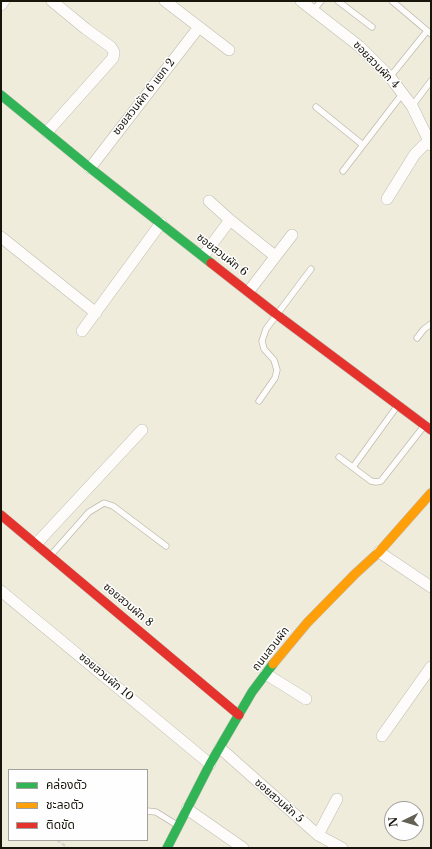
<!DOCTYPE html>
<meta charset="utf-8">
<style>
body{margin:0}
#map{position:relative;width:432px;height:849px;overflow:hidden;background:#f0ecdc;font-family:"Libre Baskerville","Noto Sans Thai",serif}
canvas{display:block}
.frame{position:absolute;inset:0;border:2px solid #18150b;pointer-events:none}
.legend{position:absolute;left:8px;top:769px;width:140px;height:72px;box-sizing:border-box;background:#fefefe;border:1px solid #a2a19d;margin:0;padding:5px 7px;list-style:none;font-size:12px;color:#18150b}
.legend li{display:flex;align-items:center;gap:8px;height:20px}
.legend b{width:20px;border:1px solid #a2a19d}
.north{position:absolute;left:384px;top:801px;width:40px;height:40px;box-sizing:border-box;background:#fefefe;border:1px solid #a2a19d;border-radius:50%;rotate:265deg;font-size:11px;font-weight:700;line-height:16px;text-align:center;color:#18150b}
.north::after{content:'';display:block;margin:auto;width:14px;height:18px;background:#646054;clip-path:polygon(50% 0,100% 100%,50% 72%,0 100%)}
</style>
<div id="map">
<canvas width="432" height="849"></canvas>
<div class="frame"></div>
<ul class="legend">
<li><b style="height:5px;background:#30b455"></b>คล่องตัว</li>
<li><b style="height:5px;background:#ff9f0a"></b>ชะลอตัว</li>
<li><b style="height:5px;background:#e5322d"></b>ติดขัด</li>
</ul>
<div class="north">N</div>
</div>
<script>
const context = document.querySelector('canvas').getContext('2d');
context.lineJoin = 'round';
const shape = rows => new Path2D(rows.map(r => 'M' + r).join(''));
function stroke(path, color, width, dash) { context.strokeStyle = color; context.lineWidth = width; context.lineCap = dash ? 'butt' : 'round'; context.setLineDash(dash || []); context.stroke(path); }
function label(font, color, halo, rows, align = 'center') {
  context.font = font + ' "Libre Baskerville","Noto Sans Thai",serif'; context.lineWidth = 3; context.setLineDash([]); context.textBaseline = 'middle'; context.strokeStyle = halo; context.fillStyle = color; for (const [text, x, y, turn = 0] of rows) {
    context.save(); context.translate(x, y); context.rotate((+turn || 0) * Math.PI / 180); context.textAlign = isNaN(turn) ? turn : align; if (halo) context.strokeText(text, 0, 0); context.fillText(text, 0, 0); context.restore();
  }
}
const lane = shape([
 [338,1,372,27],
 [392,1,431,34],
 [313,11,321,1],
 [390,77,427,31],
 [412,106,431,81],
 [316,107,363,145],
 [343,171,403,93],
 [417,338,424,329,431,324],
 [259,401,275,378,277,370,274,360,264,349,262,341,266,329,311,269],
 [339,457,371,481,376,482,381,481,424,426],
 [353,467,398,405],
 [51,555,89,512,104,503,113,506,166,546],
 [147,811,156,812,177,825]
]);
const street = shape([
 [165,1,229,50],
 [301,1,359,46,390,77,412,106,431,145],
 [1,5,4,1],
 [47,132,113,58,114,52,111,47,86,29,52,1],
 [90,168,199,27],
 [387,199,415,154,429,140],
 [209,201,230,220,275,256],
 [1,237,96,313],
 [204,255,230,220],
 [249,291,292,235],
 [82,331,161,223],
 [36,544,142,430],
 [379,552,431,587],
 [1,591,210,764],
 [266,674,306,699],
 [382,736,431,667],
 [220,748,318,835,342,848],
 [187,809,243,848],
 [318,835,337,799]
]);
const fast = shape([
 [1,95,90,168,211,263],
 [167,848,210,764,252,692,273,664]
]);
const slow = shape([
 [273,664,307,623,355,574,379,552,431,493]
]);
const jam = shape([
 [211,263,276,314,431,430],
 [1,515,239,715]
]);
stroke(lane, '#bebcaf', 7);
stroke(street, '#bebcaf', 12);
stroke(fast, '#bebcaf', 10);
stroke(slow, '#bebcaf', 10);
stroke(jam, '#bebcaf', 10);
stroke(shape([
 [57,840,68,848]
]), '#d7d6d1', 2.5, [4, 2]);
stroke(lane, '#fdfcfa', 5.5);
stroke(street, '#fdfcfa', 11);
stroke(fast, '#30b455', 9);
stroke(slow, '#ff9f0a', 9);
stroke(jam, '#e5322d', 9);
label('11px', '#18150b', '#fefefe', [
 ["ซอยสวนผัก 4",376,65,46],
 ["ซอยสวนผัก 6 แยก 2",144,97,-52],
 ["ซอยสวนผัก 6",222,255,38],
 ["ซอยสวนผัก 8",128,605,40],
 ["ถนนสวนผัก",271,649,-52],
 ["ซอยสวนผัก 10",106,677,40],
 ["ซอยสวนผัก 5",279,801,41]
]);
</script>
